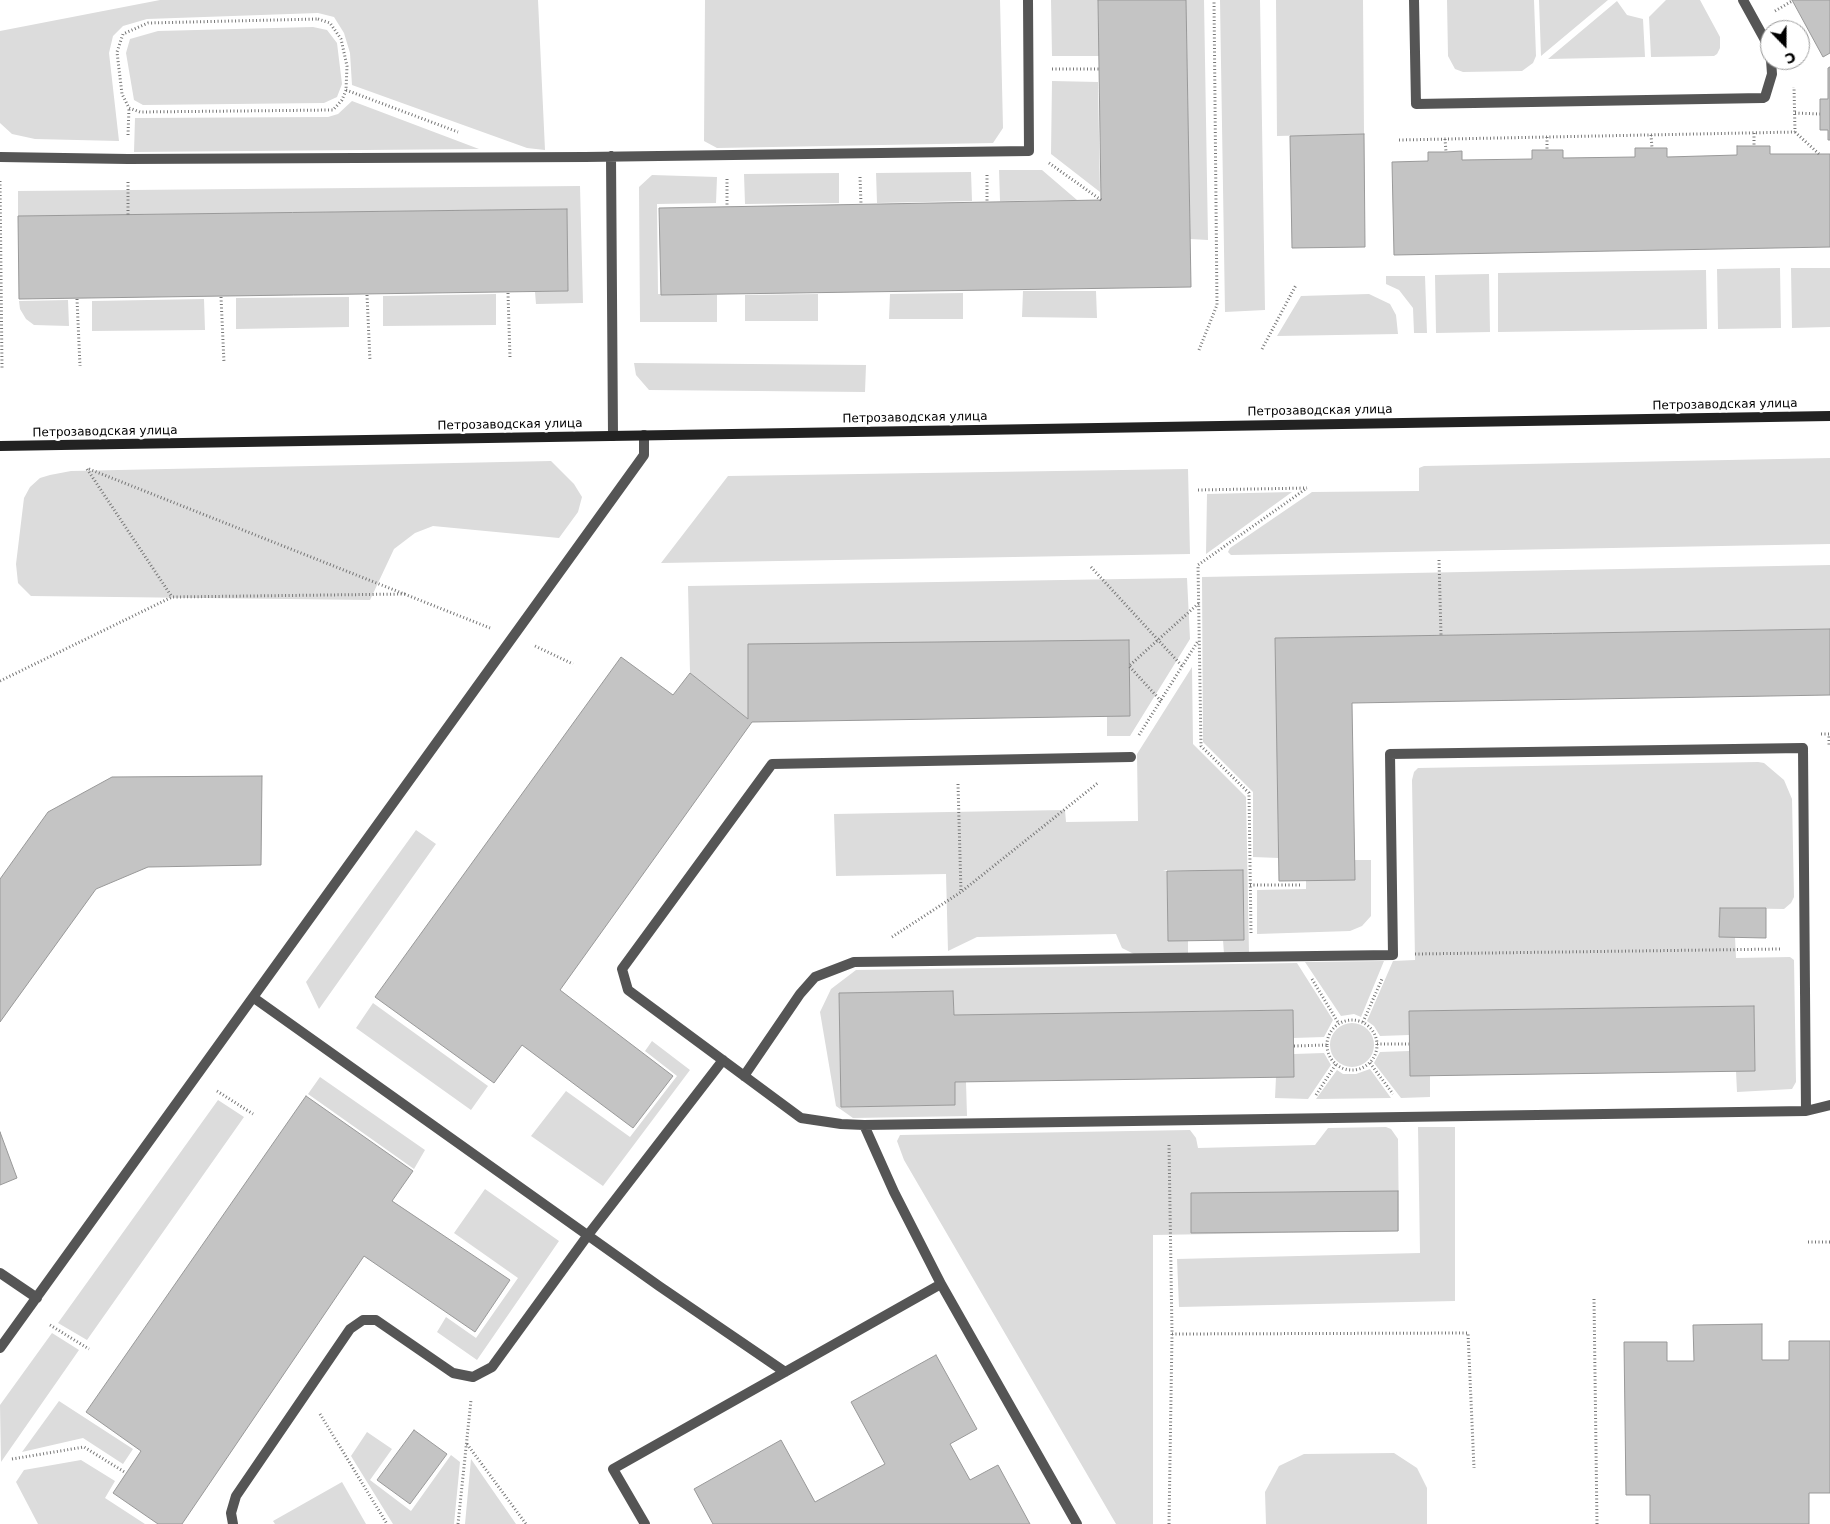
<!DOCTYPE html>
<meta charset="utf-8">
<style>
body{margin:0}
#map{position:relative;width:1830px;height:1524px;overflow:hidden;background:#fff;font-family:"DejaVu Sans",sans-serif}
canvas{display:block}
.north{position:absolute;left:1760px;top:20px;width:50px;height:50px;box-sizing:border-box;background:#fff;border:1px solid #999;border-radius:50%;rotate:158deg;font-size:14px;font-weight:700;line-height:20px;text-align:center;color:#000}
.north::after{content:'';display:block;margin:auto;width:18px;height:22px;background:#000;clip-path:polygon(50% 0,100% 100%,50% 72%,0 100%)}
</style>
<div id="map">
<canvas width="1830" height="1524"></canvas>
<div class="north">С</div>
</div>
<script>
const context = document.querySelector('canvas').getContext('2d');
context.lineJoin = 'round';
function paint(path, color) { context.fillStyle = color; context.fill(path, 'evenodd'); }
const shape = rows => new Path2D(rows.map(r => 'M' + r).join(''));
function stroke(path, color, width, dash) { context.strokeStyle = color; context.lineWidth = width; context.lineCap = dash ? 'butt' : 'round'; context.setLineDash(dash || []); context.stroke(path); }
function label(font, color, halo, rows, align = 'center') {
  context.font = font + ' "DejaVu Sans",sans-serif'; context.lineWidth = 5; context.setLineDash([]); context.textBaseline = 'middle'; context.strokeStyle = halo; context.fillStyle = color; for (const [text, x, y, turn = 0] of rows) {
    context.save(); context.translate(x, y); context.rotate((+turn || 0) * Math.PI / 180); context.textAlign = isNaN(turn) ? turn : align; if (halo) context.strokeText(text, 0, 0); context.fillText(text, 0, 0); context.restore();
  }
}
paint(shape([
 [160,0,538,0,545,150,527,148,352,85,350,53,344,33,334,17,318,13,147,19,123,26,113,36,109,53,119,141,35,139,12,134,0,123,0,31],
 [705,0,1000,0,1003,128,993,143,717,148,704,141],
 [1051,0,1098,0,1099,56,1052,56],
 [1186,0,1204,0,1208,240,1190,239],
 [1220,0,1260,0,1265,310,1225,312],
 [1276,0,1363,0,1364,134,1277,136],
 [1447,0,1534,0,1536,56,1533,63,1522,71,1463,72,1455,69,1448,56],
 [1539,0,1608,0,1541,56],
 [1666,0,1700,0,1720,37,1720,48,1717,54,1714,56,1651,57,1649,17],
 [1617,1,1627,15,1643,19,1645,57,1548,59],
 [313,27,327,30,337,43,342,84,337,97,324,103,143,105,134,100,126,53,130,39,158,31],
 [1052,81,1098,82,1100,192,1051,154],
 [352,101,479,149,134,152,135,118,328,117,338,114],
 [999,170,1042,170,1077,200,1000,201],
 [971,172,972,201,877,203,876,173],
 [839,173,839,203,745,204,744,174],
 [652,175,717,177,716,203,657,204,658,294,717,295,717,322,640,322,639,187],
 [580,186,583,303,536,304,535,292,568,291,567,209,18,216,18,191],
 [1780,268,1781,328,1718,329,1717,269],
 [1791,268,1830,268,1830,327,1792,328],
 [1706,270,1707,329,1498,332,1498,273],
 [1489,274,1490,332,1436,333,1435,275],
 [1386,276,1425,276,1427,333,1414,333,1413,308,1399,290,1386,284],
 [1023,291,1096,291,1097,318,1022,317],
 [963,293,963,319,889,319,890,294],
 [496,294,496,325,383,326,383,296],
 [818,294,818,321,745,321,745,295],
 [1369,294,1390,304,1396,315,1398,334,1277,336,1301,296],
 [349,297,349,327,236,329,236,298],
 [204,299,205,330,92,331,92,301],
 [68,300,69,326,34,325,26,319,20,309,19,301],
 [634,363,866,365,865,392,649,390,636,375],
 [1830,458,1830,544,1231,555,1228,552,1230,548,1312,492,1419,491,1419,468,1424,466],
 [551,461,574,484,582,497,578,512,559,538,433,526,415,533,394,549,370,600,31,596,18,583,16,564,24,498,30,487,40,478,50,475,71,471],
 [1188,469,1190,554,661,563,728,476],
 [1292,492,1206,554,1207,494],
 [1830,565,1830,629,1275,638,1279,858,1253,857,1253,792,1203,742,1202,577],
 [1187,578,1190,639,1130,736,1107,736,1107,717,1130,715,1129,640,748,719,690,673,688,586],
 [1192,667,1193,744,1246,797,1249,954,1224,954,1223,940,1244,939,1243,868,1243,870,1163,870,1167,871,1168,941,1188,940,1188,954,1136,955,1122,948,1116,934,977,937,948,951,946,874,836,876,834,814,1065,810,1066,822,1138,821,1137,754],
 [1758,762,1764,763,1784,780,1792,799,1794,897,1791,903,1784,909,1720,908,1719,937,1735,937,1736,958,1790,957,1794,960,1796,1082,1792,1089,1737,1092,1736,1071,1755,1070,1754,1006,1409,1011,1409,1035,1380,1036,1374,1026,1367,1021,1393,961,1415,960,1412,780,1414,772,1418,768],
 [416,830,436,844,319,1009,306,982],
 [1355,860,1371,860,1371,916,1362,926,1350,931,1257,934,1257,890,1306,889,1306,880,1355,880],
 [1384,961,1361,1017,1354,1014,1341,1016,1305,962],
 [1297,963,1333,1020,1324,1037,1293,1038,1293,1010,954,1015,953,991,840,993,841,1107,955,1105,955,1082,966,1082,967,1116,853,1118,836,1106,820,1012,831,989,856,970],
 [373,1003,488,1086,471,1110,356,1028],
 '1330 1045a22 22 0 1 1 44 0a22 22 0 1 1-44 0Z',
 [652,1041,690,1070,603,1186,531,1136,566,1091,630,1137,677,1076,645,1051],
 [1409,1051,1410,1076,1430,1076,1430,1097,1401,1098,1374,1063,1380,1052],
 [1324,1053,1331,1065,1308,1099,1275,1098,1276,1077,1294,1054],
 [1370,1069,1391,1098,1316,1099,1337,1070,1343,1074,1356,1074],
 [320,1077,425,1150,414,1169,308,1094],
 [218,1100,244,1117,87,1340,58,1323],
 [1386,1127,1391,1129,1398,1139,1399,1231,1153,1235,1153,1524,1116,1524,904,1160,897,1141,900,1135,1190,1130,1196,1138,1198,1148,1315,1145,1328,1128],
 [1418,1127,1455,1127,1455,1301,1179,1307,1177,1259,1420,1253],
 [485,1189,559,1241,477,1360,437,1332,446,1317,476,1338,518,1278,454,1233],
 [52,1333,79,1350,1,1462,0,1405],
 [59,1401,133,1449,123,1464,83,1438,22,1452],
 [367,1432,392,1449,370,1480,411,1511,451,1455,460,1462,454,1524,393,1524,351,1456],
 [1394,1453,1417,1468,1427,1488,1427,1524,1266,1524,1265,1492,1279,1466,1304,1454],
 [471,1459,516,1524,465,1524],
 [81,1460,115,1481,105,1498,145,1524,38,1524,16,1482,24,1470],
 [342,1482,366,1524,275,1524,273,1521]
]), '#dcdcdc');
const building = shape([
 [1098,0,1186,0,1191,287,661,295,659,208,1101,200,1098,0],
 [1792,0,1830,0,1830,53,1823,57,1792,0],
 [1830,67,1830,140,1828,140,1828,130,1820,130,1820,99,1828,99,1828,68,1830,67],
 [1364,134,1365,247,1292,248,1290,136,1364,134],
 [1737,146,1770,146,1770,154,1830,154,1830,247,1394,255,1392,162,1428,161,1428,152,1446,152,1462,151,1462,160,1532,159,1532,150,1563,150,1563,158,1635,157,1635,148,1667,148,1667,157,1737,155,1737,146],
 [567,209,568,291,19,299,18,216,567,209],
 [1830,629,1830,695,1352,703,1355,880,1279,881,1275,638,1830,629],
 [1129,640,1130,716,752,722,560,990,673,1076,633,1128,522,1045,494,1083,375,997,621,657,673,695,690,673,748,719,748,644,1129,640],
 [262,776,261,865,148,867,96,889,0,1022,0,879,48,812,112,777,262,776],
 [1243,870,1244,940,1168,941,1167,871,1243,870],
 [1720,908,1766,908,1766,938,1719,937,1720,908],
 [953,991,954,1015,1293,1010,1294,1077,955,1082,955,1105,841,1107,839,993,953,991],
 [1754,1006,1755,1071,1410,1076,1409,1011,1754,1006],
 [306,1096,413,1171,392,1201,510,1280,475,1332,364,1256,182,1524,158,1524,113,1493,141,1451,86,1412,306,1096],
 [0,1132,17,1178,0,1185,0,1132],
 [1398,1191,1398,1231,1191,1233,1191,1193,1398,1191],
 [1762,1324,1762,1360,1789,1360,1789,1341,1830,1341,1830,1493,1809,1493,1809,1524,1650,1524,1650,1495,1626,1495,1624,1342,1667,1342,1667,1361,1694,1361,1693,1325,1762,1324],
 [936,1355,977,1429,950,1444,970,1480,998,1465,1030,1524,713,1524,694,1489,781,1440,815,1502,885,1464,851,1402,936,1355],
 [414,1430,447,1454,410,1504,377,1480,414,1430]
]);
paint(building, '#c4c4c4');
stroke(building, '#999', 1);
stroke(shape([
 [1775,11,1792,1],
 [318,19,330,23,341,39,347,66,346,90,342,100,333,110,140,112,129,108,122,94,117,52,123,34,148,23,318,19],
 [1052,69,1099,69],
 [346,90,458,132],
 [1795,113,1820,114],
 [1795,132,1819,154],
 [1754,133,1754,146],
 [128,135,129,108],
 [1651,135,1652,148],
 [1547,137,1547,150],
 [1445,139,1446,152],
 [1399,140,1795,132,1794,87],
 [1049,163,1101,200],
 [987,175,987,202],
 [860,177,861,204],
 [727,179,727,206],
 [0,181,2,368],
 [128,182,128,215],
 [508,293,510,358],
 [367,295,370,361],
 [221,297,224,363],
 [77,299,80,366],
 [1262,349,1296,285],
 [1199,350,1217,305,1214,0],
 [87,469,172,597],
 [89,469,490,628],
 [1198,490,1307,488],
 [1439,560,1441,635],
 [1091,567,1182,666],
 [535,646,573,664],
 [0,681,172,597,405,594],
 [1161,701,1129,666,1199,603],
 [1821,734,1829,734,1829,747],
 [1139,735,1198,641],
 [958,784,961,892],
 [1250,885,1302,885],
 [1251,933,1249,793,1201,746,1198,565,1307,488],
 [892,937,961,892,1099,782],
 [1415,954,1781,949],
 [1312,979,1339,1024],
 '1327 1045a25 25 0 1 1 50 0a25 25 0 1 1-50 0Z',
 [1363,1022,1382,979],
 [1377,1044,1409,1044],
 [1294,1046,1327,1045],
 [1370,1063,1393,1094],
 [217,1091,253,1114],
 [1316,1095,1336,1064],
 [1808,1242,1830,1242],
 [1594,1299,1597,1524],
 [50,1325,89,1349],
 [1172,1334,1468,1333,1474,1468],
 [320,1414,387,1524],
 [467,1444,526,1524],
 [12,1459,84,1447,126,1473],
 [458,1524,471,1400],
 [1169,1524,1172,1334,1169,1145]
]), '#777', 3, [1, 2.5]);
stroke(shape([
 [1414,0,1416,104,1763,98,1765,97,1772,74,1771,60],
 [1743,0,1770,49],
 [611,156,613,436],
 [0,157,128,159,585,157,1029,151,1028,0],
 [1131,757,772,764,622,969,628,990,801,1118,841,1124,864,1125,1806,1111,1830,1105],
 [254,998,659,1286,785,1372],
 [744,1076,800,994,815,977,854,962,1393,955,1390,754,1803,748,1806,1111],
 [864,1125,894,1192,941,1284,1077,1524],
 [0,1273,37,1298],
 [0,1348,644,455,644,435],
 [233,1524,231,1513,236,1496,350,1329,363,1320,376,1320,453,1373,473,1377,492,1367,588,1235,723,1060],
 [645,1524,613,1469,941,1284]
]), '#555', 10);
stroke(shape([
 [0,446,1830,416]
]), '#222', 10);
label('12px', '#000', '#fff', [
 ["Петрозаводская улица",1725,405,-1],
 ["Петрозаводская улица",1320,411,-1],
 ["Петрозаводская улица",915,418,-1],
 ["Петрозаводская улица",510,425,-1],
 ["Петрозаводская улица",105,432,-1]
]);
</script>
